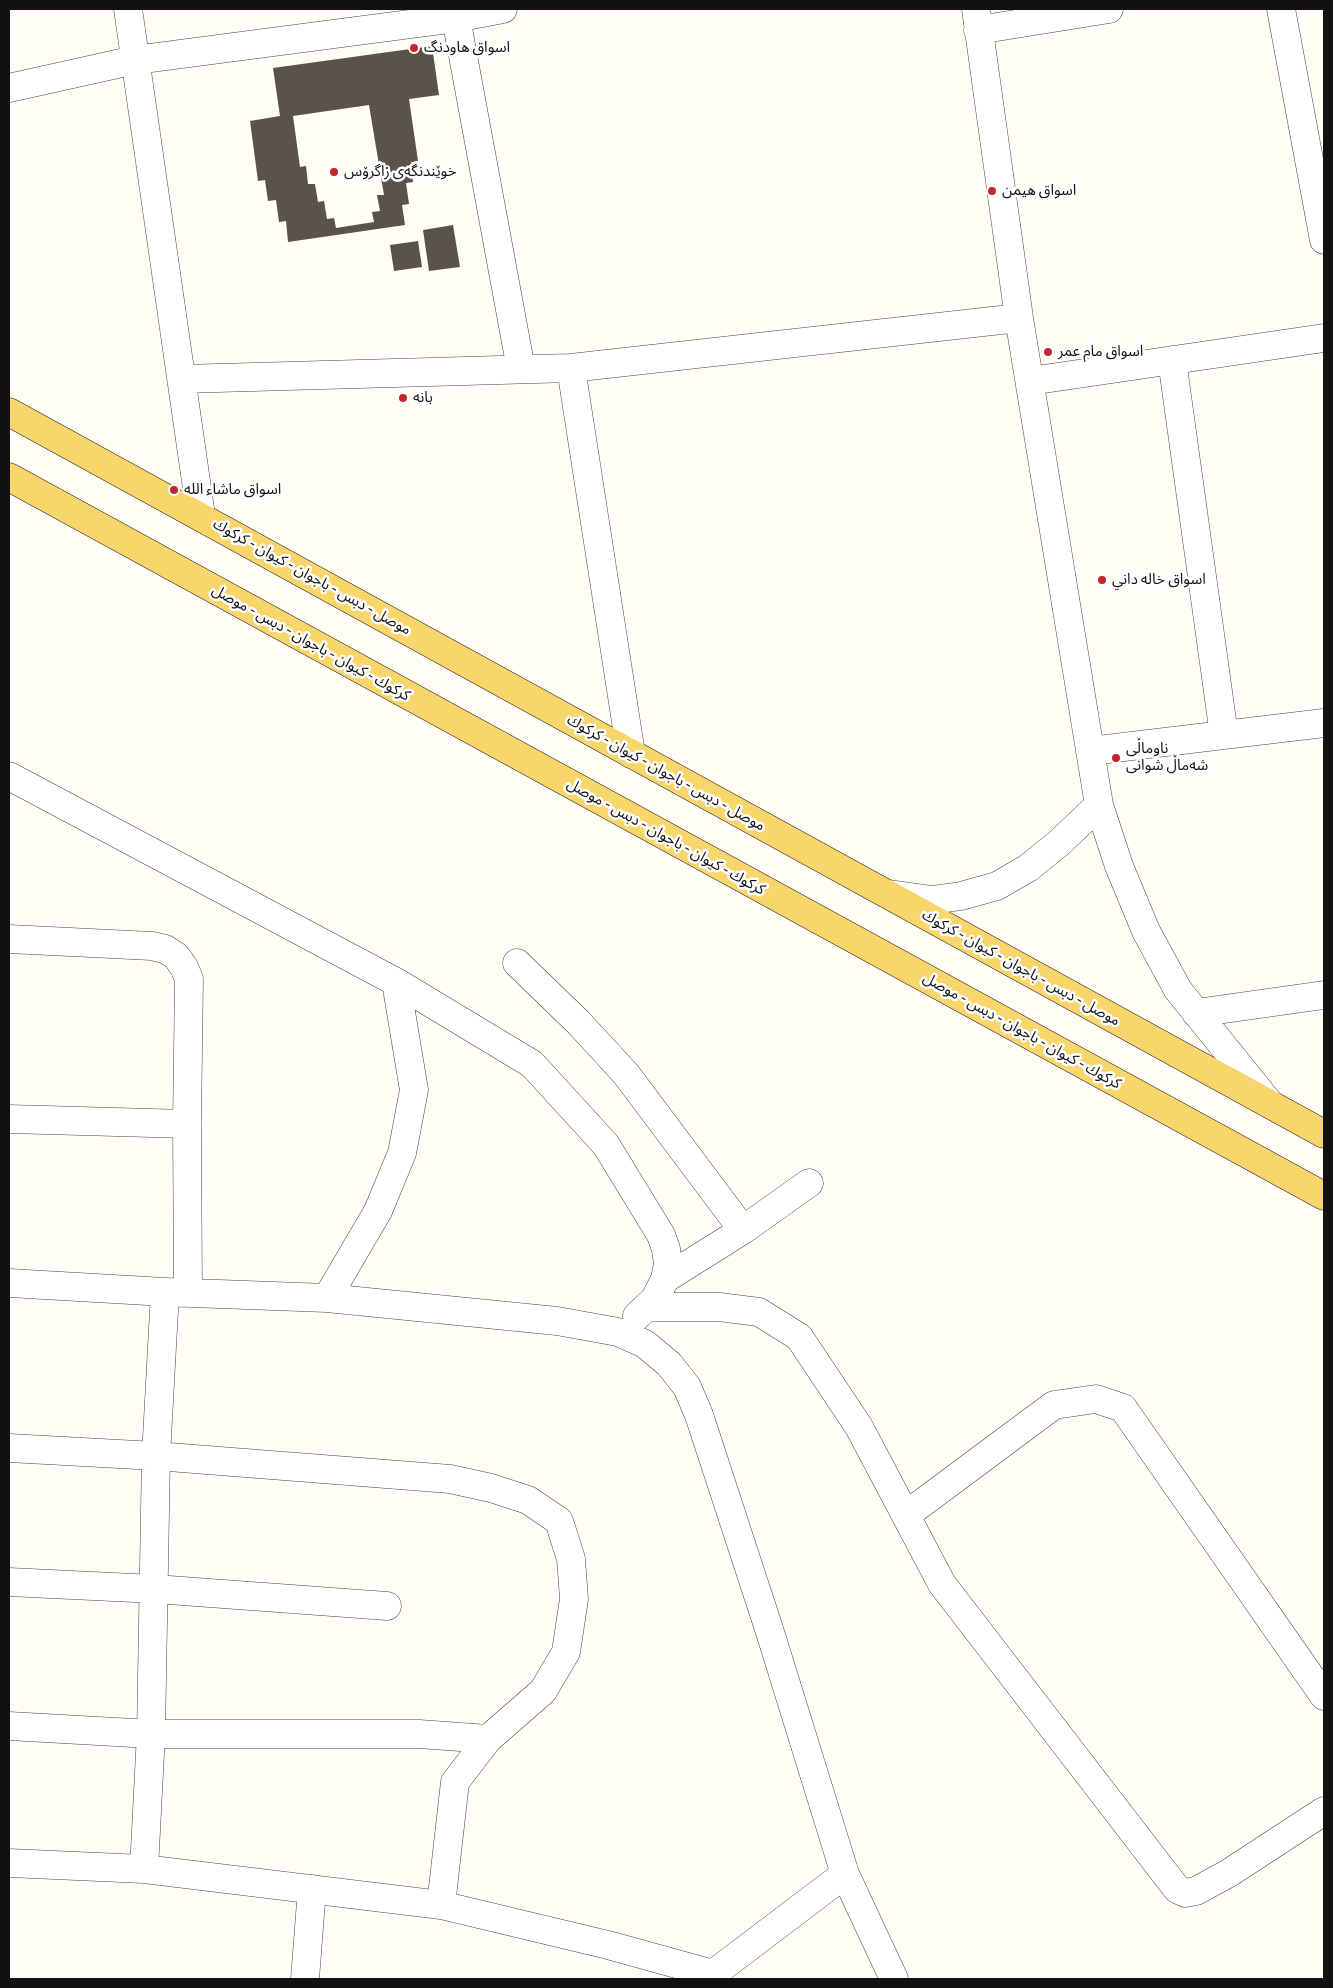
<!DOCTYPE html>
<meta charset="utf-8">
<style>
body{margin:0}
#map{position:relative;width:1333px;height:1988px;overflow:hidden;background:#fffdf5;font-family:Literata,serif}
canvas{display:block}
.frame{position:absolute;inset:0;border:10px solid #111;pointer-events:none}
</style>
<div id="map">
<canvas width="1333" height="1988"></canvas>
<div class="frame"></div>
</div>
<script>
const context = document.querySelector('canvas').getContext('2d');
context.lineJoin = 'round';
function paint(path, color) { context.fillStyle = color; context.fill(path, 'evenodd'); }
const shape = rows => new Path2D(rows.map(r => 'M' + r).join(''));
function stroke(path, color, width, dash) { context.strokeStyle = color; context.lineWidth = width; context.lineCap = dash ? 'butt' : 'round'; context.setLineDash(dash || []); context.stroke(path); }
function label(font, color, halo, rows, align = 'center') {
  context.font = font + ' Literata,"Noto Sans Arabic",serif'; context.lineWidth = 5; context.setLineDash([]); context.textBaseline = 'middle'; context.strokeStyle = halo; context.fillStyle = color; for (const [text, x, y, turn = 0] of rows) {
    context.save(); context.translate(x, y); context.rotate((+turn || 0) * Math.PI / 180); context.textAlign = isNaN(turn) ? turn : align; if (halo) context.strokeText(text, 0, 0); context.fillText(text, 0, 0); context.restore();
  }
}
paint(shape([
 [432,46,439,95,409,99,418,161,411,162,413,182,406,183,409,204,402,205,405,225,288,242,286,221,279,222,276,200,268,201,265,180,258,181,250,121,280,116,273,68],
 [369,105,384,195,377,195,380,211,372,212,374,222,336,228,334,218,327,219,324,201,318,202,315,184,308,184,306,166,300,167,293,116],
 [453,225,460,267,429,271,423,230],
 [418,241,422,267,394,271,390,245]
]), '#5a524d');
const minor = shape([
 [128,9,201,516],
 [976,9,1019,318,1099,805,1119,866,1146,931,1178,990,1270,1104],
 [1281,9,1324,240],
 [456,18,521,369],
 [978,30,1109,9],
 [9,88,135,60,456,18,503,9],
 [1172,360,1224,735],
 [571,368,631,754],
 [182,379,571,368,1019,318],
 [1030,381,1324,338],
 [1090,751,1324,723],
 [9,776,396,982,532,1064,606,1145,661,1235,666,1249,668,1264,665,1279,655,1299,637,1316],
 [889,894,932,900,961,896,997,886,1028,868,1059,843,1099,805],
 [9,939,152,946,165,949,176,956,184,967,189,979,187,1124,188,1293],
 [517,963,578,1022,626,1074,743,1230],
 [1196,1013,1324,995],
 [9,1119,187,1124],
 [665,1279,743,1230,809,1183],
 [9,1283,165,1292,327,1298,557,1321,618,1332,645,1344,669,1364,687,1387,699,1415,770,1632,845,1874,894,1979],
 [327,1298,378,1211,402,1153,414,1090,396,982],
 [647,1307,719,1307,759,1312,799,1337,859,1427,942,1584,1177,1889,1185,1893,1196,1891,1229,1873,1324,1811],
 [9,1448,156,1456,450,1479,491,1488,528,1500,559,1521,571,1559,574,1599,566,1652,543,1691,488,1739,455,1782,441,1905],
 [906,1515,1054,1405,1096,1399,1123,1408,1324,1696],
 [9,1582,155,1589,387,1606],
 [9,1726,151,1734,419,1734,488,1739],
 [9,1863,144,1869,441,1905,608,1945,713,1974,845,1874],
 [144,1869,151,1734,156,1456,165,1292],
 [305,1979,312,1889]
]);
const major = shape([
 [9,412,1324,1134],
 [9,477,1324,1196]
]);
stroke(minor, '#444', 29);
stroke(major, '#222', 29);
stroke(minor, '#fff', 28);
stroke(major, '#f9d66b', 28);
for (const [x, y, r, color] of [
 [414,48,5,"#c4262e"],
 [334,172,5,"#c4262e"],
 [992,191,5,"#c4262e"],
 [1048,352,5,"#c4262e"],
 [403,398,5,"#c4262e"],
 [174,490,5,"#c4262e"],
 [1102,580,5,"#c4262e"],
 [1116,758,5,"#c4262e"]
]) { const dot = new Path2D(); dot.arc(x, y, r, 0, 2 * Math.PI); context.fillStyle = color; context.fill(dot); stroke(dot, '#fff', 2); }
label('15px', '#111', '#fff', [
 ["اسواق هاودنگ",424,48],
 ["خوێندنگەی زاگرۆس",344,172],
 ["اسواق هيمن",1002,191],
 ["اسواق مام عمر",1058,352],
 ["بانە",413,398],
 ["اسواق ماشاء الله",184,490],
 ["اسواق خاله داني",1112,580],
 ["ناوماڵی",1126,749],
 ["شەماڵ شوانی",1126,766]
], 'left');
label('15px', '#111', '#fff', [
 ["موصل - دبس - باجوان - كيوان - كركوك",312,577,29],
 ["كركوك - كيوان - باجوان - دبس - موصل",311,643,29],
 ["موصل - دبس - باجوان - كيوان - كركوك",666,773,29],
 ["كركوك - كيوان - باجوان - دبس - موصل",666,837,29],
 ["موصل - دبس - باجوان - كيوان - كركوك",1021,968,29],
 ["كركوك - كيوان - باجوان - دبس - موصل",1022,1031,29]
]);
</script>
